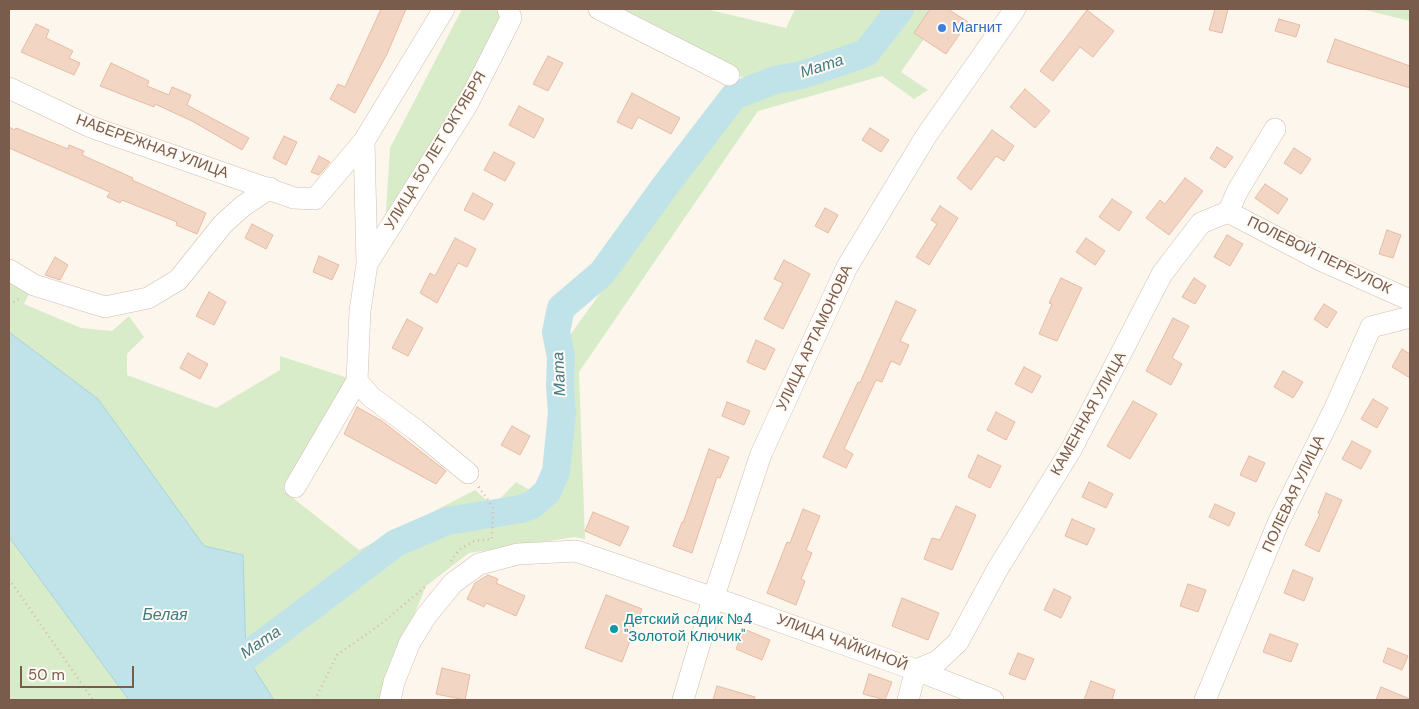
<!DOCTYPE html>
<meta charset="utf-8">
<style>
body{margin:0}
#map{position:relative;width:1419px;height:709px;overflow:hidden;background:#fdf6ec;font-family:"DM Sans",sans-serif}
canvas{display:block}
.frame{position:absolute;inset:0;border:10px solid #7a5c4d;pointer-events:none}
.scale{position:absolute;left:20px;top:666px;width:114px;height:22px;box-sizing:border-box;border:2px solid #7a5c4d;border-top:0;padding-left:6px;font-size:15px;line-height:18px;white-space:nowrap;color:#7a5c4d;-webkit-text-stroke:4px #fffaf3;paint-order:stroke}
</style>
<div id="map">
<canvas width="1419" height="709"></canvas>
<div class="frame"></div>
<div class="scale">50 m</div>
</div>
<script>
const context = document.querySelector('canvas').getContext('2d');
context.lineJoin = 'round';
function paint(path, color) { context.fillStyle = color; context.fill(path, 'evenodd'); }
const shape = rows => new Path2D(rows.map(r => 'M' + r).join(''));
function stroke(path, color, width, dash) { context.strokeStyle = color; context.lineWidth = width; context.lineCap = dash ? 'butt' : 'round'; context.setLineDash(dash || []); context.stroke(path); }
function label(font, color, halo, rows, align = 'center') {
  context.font = font + ' "DM Sans",sans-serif'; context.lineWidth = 4; context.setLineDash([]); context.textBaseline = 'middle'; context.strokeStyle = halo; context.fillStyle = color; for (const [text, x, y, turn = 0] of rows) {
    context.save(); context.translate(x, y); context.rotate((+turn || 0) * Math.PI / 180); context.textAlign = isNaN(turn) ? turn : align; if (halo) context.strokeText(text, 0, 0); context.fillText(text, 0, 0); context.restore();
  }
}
paint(shape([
 [462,9,504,9,513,28,384,243,390,148],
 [599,9,706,9,786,28,795,9,930,9,914,33,924,39,901,72,928,90,914,99,882,76,758,111,579,372,585,539,575,537,469,553,426,586,388,678,385,700,274,700,246,656,243,555,204,546,98,399,9,332,9,264,37,278,24,304,81,328,112,331,129,316,144,337,127,354,127,375,216,408,280,370,280,356,354,380,284,491,359,550,475,490,493,506,516,482,538,495,550,475,555,356,737,103,752,78,729,75],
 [1361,9,1410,9,1410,21],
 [9,537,129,700,9,700]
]), '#d8ecc9');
const water = shape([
 [9,332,98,399,204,546,243,555,246,656,274,700,129,700,9,537,9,332]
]);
paint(water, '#bfe3e8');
stroke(water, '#a5d3da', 1);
stroke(shape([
 [212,667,246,656,396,543,447,521,521,509,532,505,547,492,556,472,562,413,560,386,561,357,556,332,561,308,602,273,668,182,734,96,775,80,802,75,866,53,900,9]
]), '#bfe3e8', 28);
const building = shape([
 [381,9,406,9,387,54,355,113,330,99,338,84,345,87,381,9],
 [930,9,948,9,968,22,946,54,914,33,930,9],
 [1215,9,1228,9,1222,33,1209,30,1215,9],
 [1087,10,1114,31,1093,57,1080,47,1053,81,1040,71,1087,10],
 [1279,19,1300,25,1296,37,1275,31,1279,19],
 [36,24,49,30,46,38,73,51,69,58,80,63,74,75,21,52,36,24],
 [1335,39,1410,66,1410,88,1327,62,1335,39],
 [548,56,563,63,548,91,533,84,548,56],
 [111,63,149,81,147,86,169,95,172,87,191,95,187,105,249,138,242,150,192,121,155,104,154,107,100,86,111,63],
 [1025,89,1050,111,1035,128,1010,107,1025,89],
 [632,93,680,118,671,134,638,117,632,129,617,122,632,93],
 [519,106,544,119,534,138,509,125,519,106],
 [9,127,15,130,16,128,68,149,69,145,84,151,82,155,133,178,132,180,206,213,197,234,176,225,177,222,122,200,120,203,107,197,110,192,9,148,9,127],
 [870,128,889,140,881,152,862,140,870,128],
 [992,130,1014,146,1004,161,996,156,971,190,957,178,992,130],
 [284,136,297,142,286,165,273,158,284,136],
 [1217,147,1233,157,1225,168,1210,158,1217,147],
 [1294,148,1311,159,1301,174,1284,163,1294,148],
 [494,152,515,163,505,181,484,170,494,152],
 [319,156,330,162,319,175,311,172,319,156],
 [1185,178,1203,191,1169,235,1146,218,1160,200,1165,204,1185,178],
 [1265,184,1288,199,1278,214,1255,198,1265,184],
 [473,193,493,204,484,220,464,210,473,193],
 [1112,199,1132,212,1119,231,1099,217,1112,199],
 [940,206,958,218,929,265,916,257,937,224,931,220,940,206],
 [825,208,838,215,828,233,815,226,825,208],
 [252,224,273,235,266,249,245,238,252,224],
 [1387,230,1401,235,1393,258,1379,254,1387,230],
 [1227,235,1243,244,1230,266,1214,257,1227,235],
 [455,238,476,249,467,267,458,263,437,303,420,293,430,273,435,276,455,238],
 [1086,238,1105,251,1095,265,1076,252,1086,238],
 [319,256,339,265,332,280,313,272,319,256],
 [55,257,68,265,60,280,45,275,55,257],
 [784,260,810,274,783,329,764,319,783,283,774,279,784,260],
 [1061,278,1082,288,1057,341,1039,334,1052,304,1049,303,1061,278],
 [1194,278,1206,286,1195,304,1182,297,1194,278],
 [209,292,226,302,214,325,196,316,209,292],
 [896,301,916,310,900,341,909,345,900,365,891,361,882,382,876,380,844,449,853,454,846,468,823,457,858,382,860,383,896,301],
 [1324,304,1337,312,1327,328,1314,319,1324,304],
 [1173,318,1189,326,1172,358,1182,364,1171,385,1146,371,1173,318],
 [407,319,423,328,408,356,392,348,407,319],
 [756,340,775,349,765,370,747,362,756,340],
 [1402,349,1410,354,1410,378,1392,367,1402,349],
 [188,353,208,364,200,379,180,368,188,353],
 [1024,367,1041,376,1032,393,1015,384,1024,367],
 [1283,371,1303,382,1293,398,1274,387,1283,371],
 [1373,399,1388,408,1377,428,1361,419,1373,399],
 [1133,401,1157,414,1130,459,1107,446,1133,401],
 [727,402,750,411,744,425,722,416,727,402],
 [357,407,382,421,446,471,436,484,344,434,357,407],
 [996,412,1015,422,1006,440,987,430,996,412],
 [512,426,530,436,520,455,501,445,512,426],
 [1352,441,1371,451,1361,469,1342,459,1352,441],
 [709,449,729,457,720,478,717,477,692,553,673,546,682,522,683,523,709,449],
 [978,455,1001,466,990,488,968,477,978,455],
 [1249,456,1265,463,1256,482,1240,475,1249,456],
 [1089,482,1113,494,1106,508,1082,497,1089,482],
 [1326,493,1342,500,1319,552,1305,545,1320,514,1318,513,1326,493],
 [1215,504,1235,513,1229,526,1209,517,1215,504],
 [956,506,976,515,952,570,924,559,932,538,940,540,956,506],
 [803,509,820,516,806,550,812,553,801,579,805,581,796,605,767,593,787,542,790,543,803,509],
 [593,512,629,527,620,546,585,531,593,512],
 [1072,519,1095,529,1087,545,1065,536,1072,519],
 [1293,570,1313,578,1304,601,1284,593,1293,570],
 [488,575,498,579,496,583,525,596,516,616,486,603,484,607,467,599,475,583,488,575],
 [1188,584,1206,590,1198,612,1180,606,1188,584],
 [1054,589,1071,597,1061,618,1044,610,1054,589],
 [606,595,642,609,622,662,585,648,606,595],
 [902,598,939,613,928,640,892,626,902,598],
 [744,629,770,640,762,660,736,649,744,629],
 [1270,634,1298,644,1291,662,1263,652,1270,634],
 [1388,648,1408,656,1402,670,1383,662,1388,648],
 [1018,653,1034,659,1025,680,1009,674,1018,653],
 [442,668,470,675,465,700,436,694,442,668],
 [869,674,892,682,885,700,863,694,869,674],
 [1091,681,1115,690,1112,700,1084,700,1091,681],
 [717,686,755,697,754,700,713,700,717,686],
 [1381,687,1410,699,1410,700,1376,700,1381,687]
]);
paint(building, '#f3d5c3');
stroke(building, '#e6bba3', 1);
const minor = shape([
 [599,9,729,75],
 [9,88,91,127,294,198,315,199,364,141,444,9],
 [364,141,367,264,360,311,357,381,371,397,416,430,468,473],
 [1228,212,1320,260,1410,300],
 [367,264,467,105,511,18,508,9],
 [9,270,34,285,105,307,148,298,178,280,223,224,243,206,270,188],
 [295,487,357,381],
 [390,700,394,682,410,642,426,616,453,583,479,564,518,554,576,551,731,604,916,670,993,700],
 [683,700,713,599,761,454,847,267,926,136,1015,9],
 [908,700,916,670,938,661,958,642,997,570,1072,448,1162,274,1201,223,1228,212,1238,190,1275,129],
 [1205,700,1279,521,1334,410,1371,327,1410,317]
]);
stroke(minor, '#d1beb0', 22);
stroke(shape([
 [9,305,20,298],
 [451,561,459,550,474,541,492,539,493,507,478,486],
 [9,579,93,700],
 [315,700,337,655,381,624,426,586]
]), '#d9b8a5', 2.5, [1, 4]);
stroke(minor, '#fff', 21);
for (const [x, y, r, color] of [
 [942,28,5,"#3f7fe0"],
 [614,629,5,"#0f9aa8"]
]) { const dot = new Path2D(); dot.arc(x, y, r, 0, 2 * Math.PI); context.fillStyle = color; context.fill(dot); stroke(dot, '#fffaf3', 2); }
label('15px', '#366cbe', '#fffaf3', [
 ["Магнит",952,28]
], 'left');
label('15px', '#7a5c4d', '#fffaf3', [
 ["НАБЕРЕЖНАЯ УЛИЦА",152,147,20],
 ["УЛИЦА 50 ЛЕТ ОКТЯБРЯ",436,151,-59],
 ["ПОЛЕВОЙ ПЕРЕУЛОК",1319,256,26],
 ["УЛИЦА АРТАМОНОВА",815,338,-65],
 ["КАМЕННАЯ УЛИЦА",1089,414,-61],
 ["ПОЛЕВАЯ УЛИЦА",1294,494,-65],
 ["УЛИЦА ЧАЙКИНОЙ",842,643,20]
]);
label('15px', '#0d838f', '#fffaf3', [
 ["Детский садик №4",624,620],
 ["\"Золотой Ключик\"",624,637]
], 'left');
label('italic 16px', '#437c86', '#fffaf3', [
 ["Мата",822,67,-18],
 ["Мата",560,374,-93],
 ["Белая",165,616],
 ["Мата",261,643,-34]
]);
</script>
